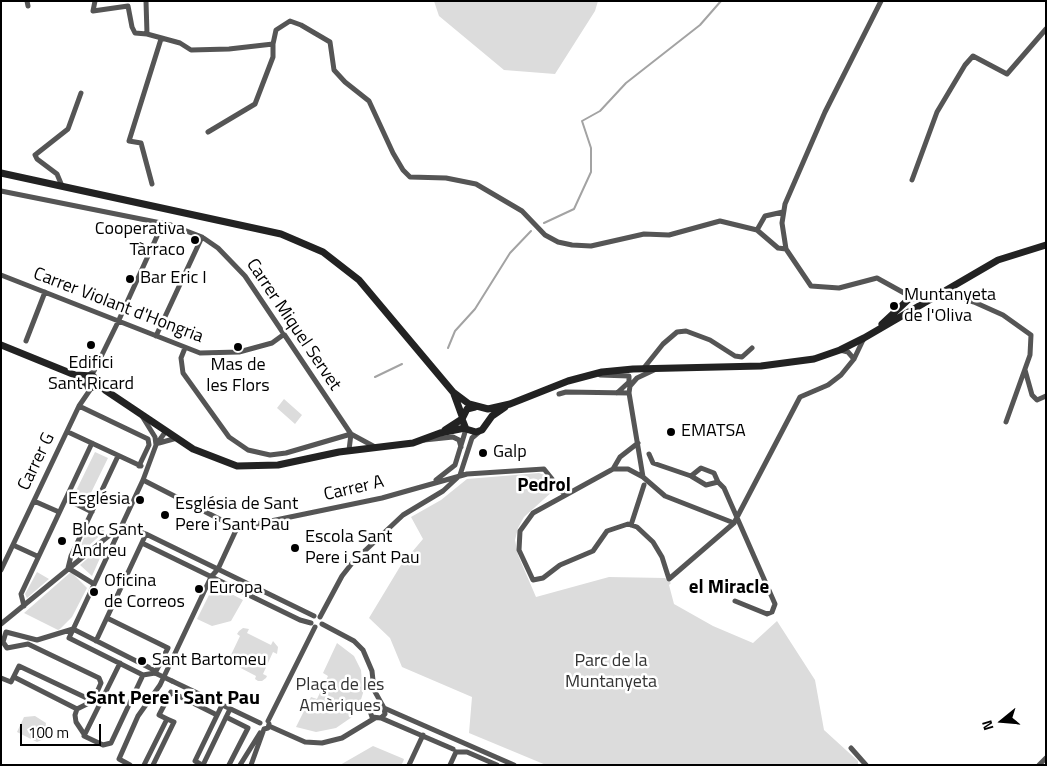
<!DOCTYPE html>
<meta charset="utf-8">
<style>
body{margin:0}
#map{position:relative;width:1047px;height:766px;overflow:hidden;background:#fff;font-family:"Titillium Web",sans-serif}
canvas{display:block}
.frame{position:absolute;inset:0;border:2px solid #000;pointer-events:none}
.north{position:absolute;left:977px;top:696px;width:50px;height:50px;-webkit-text-stroke:4px #fff;paint-order:stroke;rotate:253deg;font-size:14px;font-weight:700;line-height:20px;text-align:center;color:#000}
.north::after{content:'';display:block;margin:auto;width:18px;height:22px;background:#000;clip-path:polygon(50% 0,100% 100%,50% 72%,0 100%)}
.scale{position:absolute;left:20px;top:724px;width:81px;height:22px;box-sizing:border-box;border:2px solid #000;border-top:0;padding-left:6px;font-size:15px;line-height:18px;white-space:nowrap;color:#000;-webkit-text-stroke:4px #fff;paint-order:stroke}
</style>
<div id="map">
<canvas width="1047" height="766"></canvas>
<div class="frame"></div>
<div class="north">N</div>
<div class="scale">100 m</div>
</div>
<script>
const context = document.querySelector('canvas').getContext('2d');
context.lineJoin = 'round';
function paint(path, color) { context.fillStyle = color; context.fill(path, 'evenodd'); }
const shape = rows => new Path2D(rows.map(r => 'M' + r).join(''));
function stroke(path, color, width, dash) { context.strokeStyle = color; context.lineWidth = width; context.lineCap = dash ? 'butt' : 'round'; context.setLineDash(dash || []); context.stroke(path); }
function label(font, color, halo, rows, align = 'center') {
  context.font = font + ' "Titillium Web",sans-serif'; context.lineWidth = 5; context.setLineDash([]); context.textBaseline = 'middle'; context.strokeStyle = halo; context.fillStyle = color; for (const [text, x, y, turn = 0] of rows) {
    context.save(); context.translate(x, y); context.rotate((+turn || 0) * Math.PI / 180); context.textAlign = isNaN(turn) ? turn : align; if (halo) context.strokeText(text, 0, 0); context.fillText(text, 0, 0); context.restore();
  }
}
paint(shape([
 [434,1,598,1,595,11,555,74,504,70,439,16],
 [284,399,302,415,295,424,277,408],
 [95,452,108,458,86,503,73,497],
 [539,473,547,476,553,484,553,491,524,517,518,528,515,540,518,555,536,597,609,577,665,578,671,583,669,585,674,604,713,626,753,643,777,621,815,680,824,730,858,761,858,765,546,765,469,733,472,697,402,667,390,638,369,618,401,565,423,539,411,517,441,500,467,479],
 [90,524,105,531,76,557],
 [101,547,104,549,92,576,80,565],
 [37,572,49,579,27,598,25,594],
 [71,572,87,588,72,617,60,629,58,630,24,613],
 [214,585,243,600,231,621,212,626,197,619],
 [243,628,249,629,247,633,271,645,273,641,278,647,277,654,273,652,263,674,267,676,266,678,262,681,258,681,255,679,256,676,233,664,231,667,225,660,226,656,230,657,240,636,237,634,239,631],
 [337,643,354,656,361,670,363,693,359,706,352,717,336,728,316,732,296,727,311,697,317,699,328,676,323,673],
 [35,716,46,723,44,739,37,742,17,732,24,717],
 [373,746,404,759,403,762,401,765,340,765]
]), '#dcdcdc');
stroke(shape([
 [544,223,574,209,591,172,591,148,582,121,600,111,626,83,700,25,721,1],
 [448,348,455,331,475,309,510,253,531,231],
 [375,377,402,364]
]), '#a3a3a3', 2);
stroke(shape([
 [27,1,28,6],
 [95,1,93,11,128,6,132,27,135,33,147,34,180,43,191,50,229,49,273,44],
 [146,1,147,34],
 [208,132,255,104,273,57,273,44,276,30,290,21,301,25,330,42,334,70,345,82,369,101,393,153,403,170,410,177,446,178,476,184,522,211,545,235,558,242,572,245,591,246,644,234,669,235,720,221,757,230,778,248,786,249,811,286,839,288,877,278,915,299],
 [912,180,937,112,965,65,973,56,1007,74,1046,29],
 [152,184,141,143,129,141,161,39],
 [62,186,57,174,37,159,35,155,68,129,81,93],
 [1,191,171,225,202,237,218,248,245,276,351,434,375,447],
 [757,230,765,216,783,212],
 [786,249,782,223,785,204,825,112,881,1],
 [1,275,200,353,239,352,272,343,283,335],
 [942,292,974,302,1003,315,1031,335,1030,355,1006,422],
 [156,336,202,237],
 [26,341,45,292],
 [185,348,181,358,183,373,229,437,248,450,270,455,286,453,351,434],
 [840,350,848,352,854,359],
 [643,369,663,344,677,332,686,331,710,340,735,356,742,357,752,348],
 [1025,370,1032,395,1037,400,1046,396],
 [89,375,94,371,118,322,163,223],
 [600,375,629,376,629,382,617,393],
 [559,394,566,392,629,393],
 [79,406,148,439,149,445,139,466],
 [142,416,155,437,156,445],
 [68,432,141,466],
 [424,440,453,437,459,440,461,447],
 [159,443,177,438],
 [349,450,351,434],
 [649,454,653,463,691,476,706,485,718,482,724,488,775,604,772,612,767,614,735,601],
 [613,469,620,457,638,443],
 [460,475,472,438,479,432],
 [691,476,701,468,714,473,718,482],
 [643,477,629,393,630,386,637,378,654,370],
 [143,480,237,528,382,498,467,474,544,469,565,495],
 [436,480,455,465,466,429],
 [66,499,92,512],
 [34,501,59,512],
 [734,523,665,496,643,477,628,469,613,469,533,513,520,531,519,550,533,580,543,578,560,565,593,551,607,531,628,524,637,527,653,542,662,557,669,579,734,523,800,397,828,385,841,375,854,359,864,338],
 [631,525,644,485],
 [146,534,314,616],
 [142,543,300,620,311,623],
 [13,545,37,556],
 [1,570,79,406,92,387],
 [94,584,68,568,71,556,118,456],
 [24,606,21,594,92,443],
 [320,617,342,576,353,562,403,515,443,491,457,478],
 [107,618,168,648,155,673],
 [1,624,122,525,146,534,96,641],
 [322,624,354,641,363,650,372,671,374,690,384,708,514,765],
 [73,629,152,669,155,673],
 [120,663,84,736,103,745,111,743,143,675],
 [155,673,143,675,69,638,143,480,156,445,166,431],
 [14,677,77,709,93,701,101,683,99,678,28,644,7,648,3,642,6,632,37,640,73,629],
 [1,678,11,682,19,666,93,701],
 [172,681,260,723],
 [380,704,372,706,370,711,372,717,381,718,385,714,384,708],
 [77,709,75,715,76,722,84,734],
 [226,717,248,728,229,765],
 [381,718,453,749],
 [167,719,159,715,171,692,217,715],
 [268,721,315,627],
 [269,726,305,742,322,743,342,738,375,718],
 [851,748,866,765],
 [456,752,467,752,497,765],
 [130,765,119,759,138,716,160,685,211,577,218,569,237,528],
 [144,765,167,719,174,722,153,765],
 [202,765,195,761,222,705],
 [203,765,230,709],
 [240,765,260,733],
 [251,765,264,729,268,728,269,724],
 [409,765,423,735],
 [450,765,456,752],
 [1039,765,1046,758]
]), '#555', 5);
stroke(shape([
 [1,173,281,234,323,252,359,280,453,392,469,404,488,409,510,404,568,381,602,372,633,369,761,366,814,359,840,350,864,338,998,260,1046,245],
 [882,324,910,298,918,298,932,294],
 [1,345,75,375,93,376,105,390,193,449,237,466,278,465,339,452,413,443,440,433,465,428],
 [79,377,88,387,102,387],
 [454,394,462,416],
 [475,407,467,409,462,419,466,429,476,432,482,430,492,416,505,407],
 [445,430,462,419]
]), '#222', 7);
stroke(shape([
 [155,673,172,681]
]), '#555', 5);
for (const [x, y, r, color] of [
 [195,240,5,"#000"],
 [130,279,5,"#000"],
 [894,306,5,"#000"],
 [91,345,5,"#000"],
 [238,347,5,"#000"],
 [671,432,5,"#000"],
 [483,453,5,"#000"],
 [140,500,5,"#000"],
 [165,515,5,"#000"],
 [62,541,5,"#000"],
 [295,548,5,"#000"],
 [199,589,5,"#000"],
 [94,592,5,"#000"],
 [142,661,5,"#000"]
]) { const dot = new Path2D(); dot.arc(x, y, r, 0, 2 * Math.PI); context.fillStyle = color; context.fill(dot); stroke(dot, '#fff', 2); }
label('18px', '#000', '#fff', [
 ["Cooperativa",185,230,"right"],
 ["Tàrraco",185,251,"right"],
 ["Bar Eric I",140,279],
 ["Muntanyeta",904,296],
 ["de l'Oliva",904,317],
 ["Edifici",91,364,"center"],
 ["Sant Ricard",91,385,"center"],
 ["Mas de",238,366,"center"],
 ["les Flors",238,387,"center"],
 ["EMATSA",681,432],
 ["Galp",493,453],
 ["Església",130,500,"right"],
 ["Església de Sant",175,505],
 ["Pere i Sant Pau",175,526],
 ["Bloc Sant",72,531],
 ["Andreu",72,552],
 ["Escola Sant",305,538],
 ["Pere i Sant Pau",305,559],
 ["Oficina",104,582],
 ["de Correos",104,603],
 ["Europa",209,589],
 ["Sant Bartomeu",152,661]
], 'left');
label('18px', '#000', '#fff', [
 ["Carrer Violant d'Hongria",118,306,21],
 ["Carrer Miquel Servet",293,325,56],
 ["Carrer G",37,462,-64],
 ["Carrer A",354,489,-13]
]);
label('18px', '#333', '#fff', [
 ["Parc de la",611,662],
 ["Muntanyeta",611,683],
 ["Plaça de les",340,686],
 ["Amèriques",340,707]
]);
label('bold 19px', '#000', '#fff', [
 ["Pedrol",544,486],
 ["el Miracle",729,588]
]);
label('bold 20px', '#000', '#fff', [
 ["Sant Pere i Sant Pau",173,699]
]);
</script>
